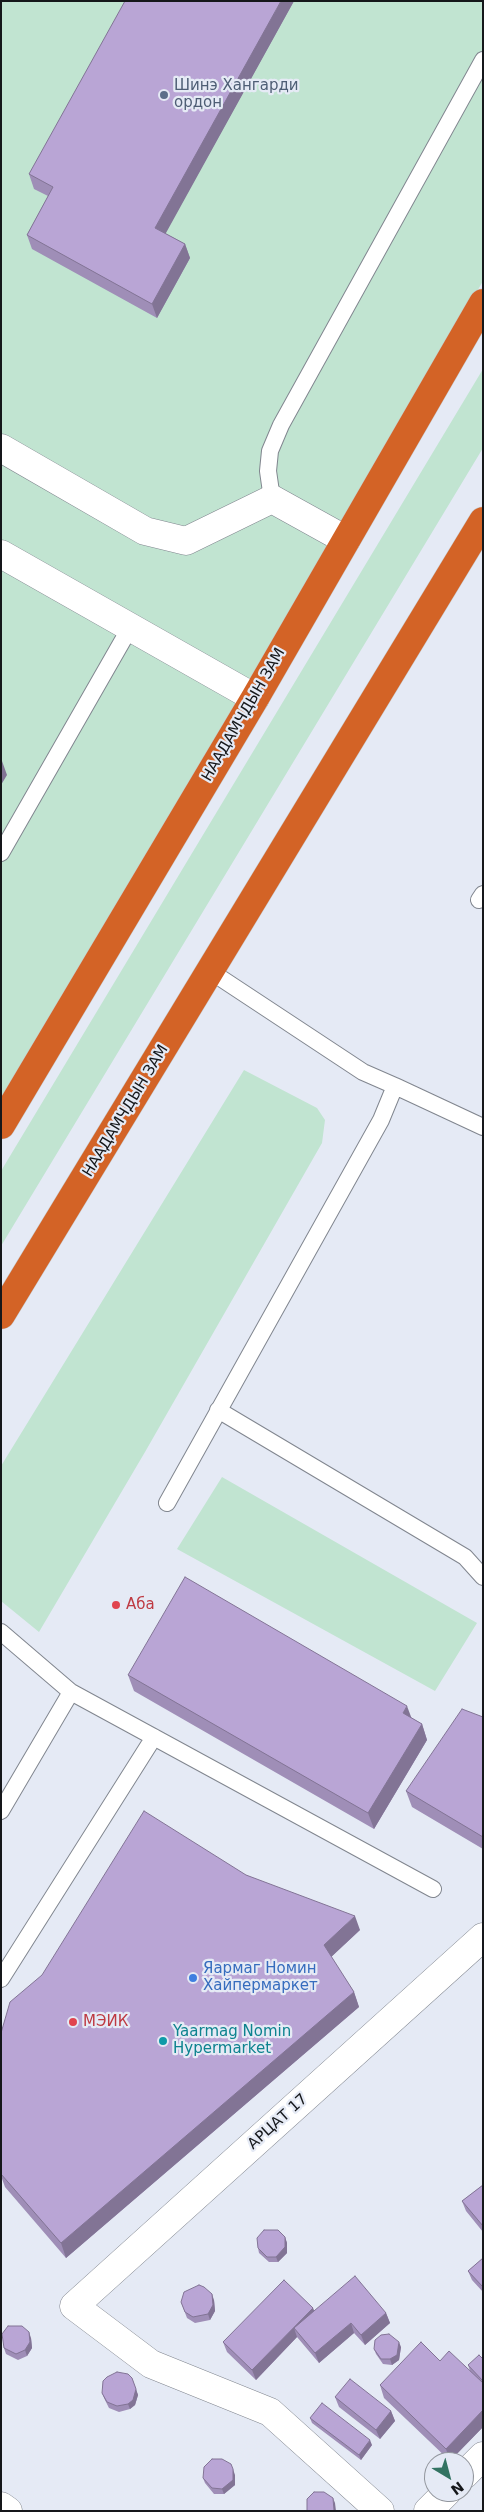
<!DOCTYPE html>
<meta charset="utf-8">
<style>
body{margin:0}
#map{position:relative;width:484px;height:2512px;overflow:hidden;background:#e5eaf5;font-family:"DejaVu Sans",sans-serif}
canvas{display:block}
.frame{position:absolute;inset:0;border:2px solid #15171a;pointer-events:none}
.north{position:absolute;left:424px;top:2452px;width:50px;height:50px;box-sizing:border-box;background:#e5eaf5;border:1px solid #92969d;border-radius:50%;rotate:143deg;font-size:14px;font-weight:700;line-height:20px;text-align:center;color:#15171a}
.north::after{content:'';display:block;margin:auto;width:18px;height:22px;background:#337362;clip-path:polygon(50% 0,100% 100%,50% 72%,0 100%)}
</style>
<div id="map">
<canvas width="484" height="2512"></canvas>
<div class="frame"></div>
<div class="north">N</div>
</div>
<script>
const context = document.querySelector('canvas').getContext('2d');
context.lineJoin = 'round';
function paint(path, color) { context.fillStyle = color; context.fill(path, 'evenodd'); }
const shape = rows => new Path2D(rows.map(r => 'M' + r).join(''));
function stroke(path, color, width, dash) { context.strokeStyle = color; context.lineWidth = width; context.lineCap = dash ? 'butt' : 'round'; context.setLineDash(dash || []); context.stroke(path); }
function label(font, color, halo, rows, align = 'center') {
  context.font = font + ' "DejaVu Sans",sans-serif'; context.lineWidth = 4.5; context.setLineDash([]); context.textBaseline = 'middle'; context.strokeStyle = halo; context.fillStyle = color; for (const [text, x, y, turn = 0] of rows) {
    context.save(); context.translate(x, y); context.rotate((+turn || 0) * Math.PI / 180); context.textAlign = isNaN(turn) ? turn : align; if (halo) context.strokeText(text, 0, 0); context.fillText(text, 0, 0); context.restore();
  }
}
paint(shape([
 [1,1,483,1,483,281,1,1115],
 [483,369,483,448,1,1246,1,1171],
 [244,1070,317,1108,325,1120,322,1143,145,1452,39,1632,1,1601,1,1466],
 [222,1477,477,1623,435,1691,177,1549]
]), '#c1e4d1');
const lane = shape([
 [272,499,268,471,270,451,281,425,483,60],
 [1,853,131,626],
 [479,900,483,894],
 [395,1086,483,1127],
 [218,1410,465,1557,483,1577],
 [167,1503,381,1120,395,1086,363,1072,210,971],
 [1,1632,71,1692,433,1889],
 [1,1811,71,1692],
 [1,1979,154,1737]
]);
const street = shape([
 [1,448,145,531,186,541,272,499,346,540],
 [1,554,255,698],
 [464,2475,483,2456],
 [380,2511,270,2412,151,2364,74,2306,483,1937],
 [428,2511,447,2492]
]);
const secondary = shape([
 [1,2506,8,2511]
]);
const highway = shape([
 [1,1125,255,698,483,303],
 [1,1315,483,521]
]);
stroke(lane, '#81868f', 18);
stroke(street, '#81868f', 29);
stroke(secondary, '#81868f', 29);
stroke(highway, '#c7c7c8', 29);
stroke(lane, '#fff', 16);
stroke(street, '#fff', 28);
stroke(secondary, '#fff', 28);
stroke(highway, '#d36326', 28);
paint(shape([
 [294,1,165,233,185,244,190,258,157,318,32,249,27,235,48,196,34,189,29,174],
 [128,1675,412,1718,422,1724,427,1740,374,1829,134,1691],
 [483,1717,483,1849,412,1807,406,1791],
 [246,1875,360,1930,331,1957,354,1992,359,2007,66,2258,5,2187,1,2176,1,2033],
 [483,2185,483,2232,466,2211,462,2201],
 [285,2237,287,2243,287,2253,278,2262,269,2262,259,2253,258,2248],
 [483,2258,483,2292,472,2280,468,2271],
 [214,2300,215,2311,210,2320,195,2323,187,2318,181,2302],
 [313,2308,314,2311,386,2313,390,2323,365,2345,354,2333,319,2363,297,2337,256,2380,227,2352,223,2342],
 [31,2338,32,2348,27,2356,18,2360,6,2354,4,2348],
 [401,2347,399,2360,392,2365,383,2364,376,2354,374,2349],
 [483,2359,483,2427,450,2461,384,2398,380,2385,470,2371,468,2365],
 [132,2378,138,2395,135,2405,130,2409,119,2412,109,2408,104,2398,102,2393],
 [335,2397,391,2411,395,2421,380,2439,339,2407],
 [310,2418,372,2445,361,2460,312,2423],
 [235,2475,235,2485,224,2494,214,2494,205,2483,203,2478]
]), '#9f8eb7');
paint(shape([
 [281,1,294,1,161,242,155,228],
 [185,244,190,258,157,318,152,304],
 [1,761,2,761,7,775,1,785],
 [407,1706,413,1722,403,1713],
 [422,1724,427,1740,374,1829,368,1813],
 [355,1916,360,1930,329,1959,324,1945],
 [354,1992,359,2007,66,2258,61,2243],
 [285,2237,287,2243,287,2253,278,2262,276,2257],
 [212,2294,214,2300,215,2311,210,2320,208,2314],
 [313,2308,317,2318,294,2328,297,2337,256,2380,252,2370],
 [386,2313,390,2323,365,2345,361,2335],
 [351,2323,354,2333,319,2363,315,2353],
 [29,2332,31,2338,32,2348,27,2356,25,2350],
 [399,2342,401,2347,399,2360,392,2365,390,2359],
 [136,2389,138,2395,135,2405,130,2409,128,2404],
 [483,2410,483,2427,450,2461,446,2449],
 [391,2411,395,2421,380,2439,376,2430],
 [370,2440,372,2445,361,2460,359,2455],
 [233,2469,235,2475,235,2485,224,2494,222,2489],
 [333,2498,335,2503,336,2511,334,2511]
]), '#827495');
const building = shape([
 [125,1,281,1,155,228,185,244,152,304,27,235,53,187,29,174,125,1],
 [185,1577,407,1706,403,1713,422,1724,368,1813,128,1675,185,1577],
 [462,1709,483,1717,483,1837,406,1791,462,1709],
 [144,1811,246,1875,355,1916,324,1945,354,1992,61,2243,1,2174,1,2033,10,2002,42,1975,144,1811],
 [483,2185,483,2226,462,2201,483,2185],
 [264,2230,278,2230,285,2237,285,2247,276,2257,267,2257,258,2248,257,2238,264,2230],
 [483,2258,483,2287,468,2271,483,2258],
 [355,2276,386,2313,361,2335,351,2323,315,2353,294,2328,355,2276],
 [284,2280,313,2308,252,2370,223,2342,284,2280],
 [199,2285,204,2287,212,2294,213,2305,208,2314,193,2317,185,2312,181,2302,184,2292,199,2285],
 [8,2326,22,2326,29,2332,30,2342,25,2350,16,2354,4,2348,2,2334,8,2326],
 [389,2334,399,2342,397,2355,390,2359,381,2359,374,2349,375,2340,381,2335,389,2334],
 [421,2342,440,2361,449,2351,483,2383,483,2410,446,2449,380,2385,421,2342],
 [479,2355,483,2359,483,2381,468,2365,479,2355],
 [117,2372,128,2374,132,2378,136,2389,133,2400,128,2404,117,2406,107,2402,102,2393,103,2381,107,2377,117,2372],
 [350,2379,391,2411,376,2430,335,2397,350,2379],
 [322,2403,370,2440,359,2455,310,2418,322,2403],
 [212,2459,222,2459,231,2464,233,2469,233,2480,222,2489,212,2488,203,2478,204,2467,212,2459],
 [314,2492,324,2492,333,2498,334,2511,307,2511,307,2499,314,2492]
]);
paint(building, '#b9a5d5');
stroke(building, '#827495', 1);
for (const [x, y, r, color] of [
 [164,95,5,"#5c6f8a"],
 [116,1605,5,"#e0444e"],
 [193,1978,5,"#3f7fe0"],
 [73,2022,5,"#e0444e"],
 [163,2041,5,"#0f9aa8"]
]) { const dot = new Path2D(); dot.arc(x, y, r, 0, 2 * Math.PI); context.fillStyle = color; context.fill(dot); stroke(dot, '#e5eaf5', 2); }
label('15px', '#4e5e75', '#e5eaf5', [
 ["Шинэ Хангарди",174,86],
 ["ордон",174,103]
], 'left');
label('15px', '#15171a', '#e5eaf5', [
 ["НААДАМЧДЫН ЗАМ",244,715,-60],
 ["НААДАМЧДЫН ЗАМ",126,1111,-59],
 ["АРЦАТ 17",278,2122,-42]
]);
label('15px', '#be3a42', '#e5eaf5', [
 ["Аба",126,1605],
 ["МЭИК",83,2022]
], 'left');
label('15px', '#366cbe', '#e5eaf5', [
 ["Яармаг Номин",203,1969],
 ["Хайпермаркет",203,1986]
], 'left');
label('15px', '#0d838f', '#e5eaf5', [
 ["Yaarmag Nomin",173,2032],
 ["Hypermarket",173,2049]
], 'left');
</script>
